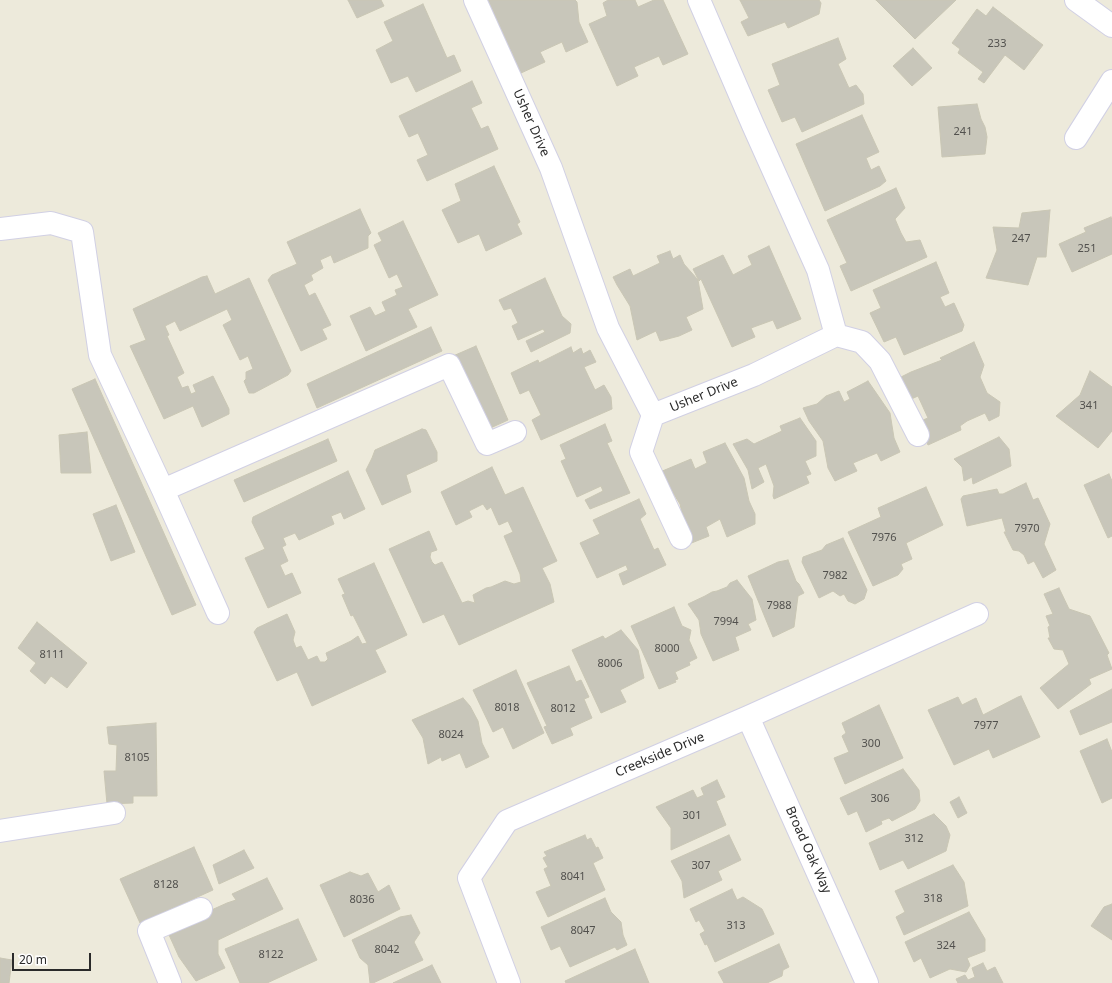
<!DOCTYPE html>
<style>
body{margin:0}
#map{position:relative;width:1112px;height:983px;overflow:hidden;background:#edeadb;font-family:"Noto Sans",sans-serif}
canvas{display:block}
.scale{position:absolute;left:12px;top:953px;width:79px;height:18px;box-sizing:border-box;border:2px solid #2a2a2a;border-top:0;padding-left:5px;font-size:12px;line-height:14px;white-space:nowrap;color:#2a2a2a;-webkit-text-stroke:3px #fff;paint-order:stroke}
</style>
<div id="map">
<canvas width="1112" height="983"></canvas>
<div class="scale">20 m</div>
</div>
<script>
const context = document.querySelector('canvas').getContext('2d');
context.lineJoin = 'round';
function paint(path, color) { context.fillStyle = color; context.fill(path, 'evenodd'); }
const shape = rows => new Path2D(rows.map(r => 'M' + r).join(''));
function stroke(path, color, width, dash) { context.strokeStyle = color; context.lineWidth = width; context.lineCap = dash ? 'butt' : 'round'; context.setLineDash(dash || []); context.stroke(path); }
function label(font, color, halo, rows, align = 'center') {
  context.font = font + ' "Noto Sans",sans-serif'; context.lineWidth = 3; context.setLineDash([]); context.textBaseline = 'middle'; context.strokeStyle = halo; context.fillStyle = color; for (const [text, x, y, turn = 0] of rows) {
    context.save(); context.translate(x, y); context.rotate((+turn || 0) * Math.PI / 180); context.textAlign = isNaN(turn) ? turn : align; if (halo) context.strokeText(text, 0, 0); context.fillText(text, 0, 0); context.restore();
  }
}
const building = shape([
 [348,0,381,0,384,6,357,18,348,0],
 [488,0,575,0,577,2,579,22,588,42,566,52,562,42,540,52,545,62,521,73,488,0],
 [608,0,635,0,638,7,654,0,663,0,688,54,663,65,659,56,634,67,638,76,617,86,589,24,607,16,603,3,608,0],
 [740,0,819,0,821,3,819,14,788,28,785,22,748,36,741,22,749,18,740,0],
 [876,0,956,0,915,39,876,0],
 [423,4,447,58,454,55,461,71,416,92,408,76,391,83,376,50,393,41,384,22,423,4],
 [993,7,1043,45,1024,70,1005,55,984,83,978,79,983,72,958,53,960,49,952,43,977,9,986,16,993,7],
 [838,38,846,59,838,64,849,88,856,85,863,94,864,104,802,132,795,117,782,122,768,90,780,85,772,64,838,38],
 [913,48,932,68,912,86,893,66,913,48],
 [472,81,482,103,471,108,481,129,488,126,498,149,427,181,417,160,428,155,418,133,409,137,399,116,472,81],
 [977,104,981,119,985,127,987,137,985,154,942,157,938,107,977,104],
 [862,115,879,152,866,158,871,170,879,166,886,181,880,186,825,211,796,144,862,115],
 [494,166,520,222,517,224,522,234,486,251,479,234,458,243,442,210,461,201,455,184,494,166],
 [896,188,905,208,895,219,901,233,906,242,920,240,927,257,851,291,840,266,847,263,827,220,896,188],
 [360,209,371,233,368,236,368,248,334,263,331,255,320,260,323,268,311,275,313,280,304,285,309,296,315,293,331,325,322,329,327,339,301,351,300,349,268,280,272,275,297,264,287,242,360,209],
 [1050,210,1046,257,1037,257,1028,285,986,278,997,250,993,227,1019,228,1022,213,1050,210],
 [1111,217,1112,220,1112,254,1072,272,1059,244,1086,232,1084,228,1111,217],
 [403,221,438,295,408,309,417,327,366,351,350,316,370,307,375,316,386,311,382,302,397,295,395,290,403,287,397,274,389,278,374,245,382,241,378,233,403,221],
 [769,246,801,319,777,329,773,320,751,328,755,337,732,347,701,279,699,281,693,269,723,255,733,275,752,265,748,256,769,246],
 [670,251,673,259,680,255,684,264,698,280,703,309,686,317,692,330,679,336,660,341,656,331,637,340,630,306,617,285,613,277,630,269,633,276,660,263,657,256,670,251],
 [936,262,949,293,940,297,945,307,954,303,964,325,962,331,904,355,896,337,884,342,870,313,881,308,873,290,936,262],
 [207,276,215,294,249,278,291,371,288,375,254,393,249,393,244,381,246,379,246,372,253,369,248,356,240,360,223,325,232,320,227,309,180,331,175,321,165,326,169,335,167,336,184,373,177,377,182,388,188,386,191,394,196,392,193,385,213,376,229,409,229,414,202,427,193,406,164,419,130,346,146,340,133,309,202,277,207,276],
 [545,278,562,316,571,324,570,333,531,352,526,341,545,332,543,329,518,340,512,326,518,323,511,308,504,310,499,300,545,278],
 [431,327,442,351,317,408,307,384,431,327],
 [974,342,984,365,980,377,987,393,1000,402,999,416,989,421,985,413,967,421,960,426,961,430,928,445,918,422,928,418,918,396,909,400,899,378,911,372,942,360,940,358,974,342],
 [476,346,508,420,486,430,453,356,476,346],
 [571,347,573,353,581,348,583,354,590,350,596,362,584,367,595,390,604,385,611,397,612,409,541,440,532,420,541,415,529,390,520,394,511,373,538,360,539,363,571,347],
 [1090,371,1112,387,1112,431,1098,448,1056,416,1080,395,1090,371],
 [95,379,196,605,172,615,72,389,95,379],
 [868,381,890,413,894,438,900,452,881,461,877,453,853,463,857,471,835,481,828,468,823,441,809,421,803,408,817,404,826,396,839,391,844,402,850,399,847,392,868,381],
 [800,418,816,441,816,456,805,461,811,474,806,476,809,483,774,499,773,496,774,486,766,464,758,468,764,482,752,489,748,470,733,444,747,439,754,444,782,431,780,426,800,418],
 [605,424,612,441,607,443,630,493,590,509,585,500,603,491,601,486,577,497,561,461,566,459,560,445,605,424],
 [422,429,426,430,437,452,437,461,406,475,411,492,382,505,366,470,372,458,375,450,422,429],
 [87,432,91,473,61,473,59,435,87,432],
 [999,437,1009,449,1011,466,973,484,972,477,964,481,962,467,954,459,999,437],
 [328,439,337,461,244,502,234,480,328,439],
 [725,443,744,478,749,501,755,514,755,524,727,537,720,519,706,527,709,536,689,544,680,504,660,472,691,459,695,469,707,463,703,452,725,443],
 [492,467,505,495,523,487,557,561,542,568,550,584,554,602,459,645,444,614,423,623,389,549,429,531,437,550,431,552,430,557,432,562,435,565,442,562,462,603,468,601,475,603,473,595,486,588,491,587,505,581,514,584,521,582,520,574,504,536,513,532,508,521,499,525,491,507,487,510,483,504,469,511,472,517,456,525,441,492,492,467],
 [348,471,365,509,344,519,341,512,331,516,334,524,299,540,295,533,283,538,286,545,282,547,288,561,280,565,285,576,292,573,301,593,268,608,245,558,265,549,252,522,253,517,348,471],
 [1109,474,1112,481,1112,536,1108,538,1084,485,1109,474],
 [1026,483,1033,500,1038,498,1050,524,1044,544,1056,570,1043,578,1034,561,1028,564,1024,555,1019,551,1013,550,1004,532,1006,532,1002,518,967,526,961,499,963,496,997,489,999,494,1003,494,1026,483],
 [926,487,943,525,906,543,912,559,901,564,903,569,898,575,873,586,848,532,881,517,878,508,926,487],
 [639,499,646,514,640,519,654,550,658,548,666,565,623,585,619,574,628,570,626,565,597,578,580,543,600,534,593,520,639,499],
 [116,505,135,552,111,561,93,514,116,505],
 [843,538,867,590,864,599,855,604,848,601,844,594,840,596,833,591,819,598,802,562,803,557,822,550,826,545,843,538],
 [788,560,796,581,799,584,804,593,798,596,794,627,773,637,748,576,778,562,788,560],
 [374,563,407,635,375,650,386,672,312,706,297,672,277,681,254,632,257,628,287,614,295,632,293,640,296,648,301,646,308,660,317,656,320,662,325,662,328,659,326,653,351,641,358,636,362,644,367,643,353,615,351,616,342,595,345,594,338,579,374,563],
 [737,580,752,599,756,620,748,624,751,630,735,637,739,650,713,661,701,634,699,620,688,604,705,596,712,592,717,591,727,587,730,583,737,580],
 [1059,588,1069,609,1090,616,1109,653,1107,655,1112,669,1089,679,1091,684,1058,709,1040,688,1069,664,1063,650,1054,649,1048,638,1050,638,1048,627,1050,626,1046,616,1053,614,1044,594,1059,588],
 [674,607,682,626,691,630,689,640,697,658,689,662,690,665,675,672,678,679,675,680,676,682,659,689,631,626,674,607],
 [37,622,87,663,67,688,51,676,45,684,30,671,36,663,18,648,37,622],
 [621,630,638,650,644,678,620,690,626,702,601,713,572,650,603,636,605,639,621,630],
 [569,666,576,682,581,680,589,697,584,699,592,718,570,728,573,735,552,744,544,727,547,726,527,683,569,666],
 [516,670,544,733,513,749,503,727,493,732,473,690,516,670],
 [1112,689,1112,722,1080,735,1070,711,1112,689],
 [1021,696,1040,737,993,758,989,749,954,765,928,710,958,697,962,705,976,698,983,715,1018,697,1021,696],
 [463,698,470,706,478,721,482,743,489,757,466,768,460,753,442,761,441,757,428,764,423,738,412,720,463,698],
 [879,705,903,758,845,784,834,758,849,752,842,736,846,733,842,723,879,705],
 [156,723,157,796,133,796,133,803,107,804,104,771,116,771,117,745,109,744,107,727,156,723],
 [1107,739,1112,752,1112,798,1102,803,1080,751,1107,739],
 [903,769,919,790,920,801,915,809,892,821,889,818,881,821,882,824,866,832,857,811,848,815,840,798,903,769],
 [717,780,725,797,716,801,726,825,671,850,671,828,656,807,693,790,697,798,704,795,701,788,717,780],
 [959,797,967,813,958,818,950,802,959,797],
 [934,814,946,826,950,835,946,851,908,869,903,860,880,870,869,843,934,814],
 [585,835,587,840,591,838,596,848,598,847,603,858,593,863,605,890,548,917,536,892,551,886,544,869,548,867,543,858,547,856,544,852,585,835],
 [729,835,741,860,718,871,722,880,684,898,682,881,671,861,729,835],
 [194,847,213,890,140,923,120,879,194,847],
 [244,850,254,868,219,884,213,865,244,850],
 [953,865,964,882,968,906,904,935,896,917,905,912,895,891,953,865],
 [350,872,361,876,368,873,378,892,389,885,400,909,344,937,320,885,350,872],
 [267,878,283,909,218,940,218,954,225,968,196,981,179,957,165,926,207,912,227,903,236,900,232,894,267,878],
 [732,889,737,900,743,897,762,909,774,934,715,962,707,944,705,945,700,934,705,931,699,920,696,922,690,909,732,889],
 [605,898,611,912,621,922,623,935,627,945,617,950,615,947,570,967,560,946,551,950,541,927,605,898],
 [1112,904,1112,940,1091,926,1104,907,1112,904],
 [969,912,985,939,985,951,967,958,970,965,966,972,950,969,930,978,921,958,914,962,905,942,969,912],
 [411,915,420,933,414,942,423,960,373,983,370,983,368,965,360,958,352,940,400,917,411,915],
 [298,919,317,960,267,983,240,983,225,949,298,919],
 [779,944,789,967,783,970,782,976,767,983,724,983,718,972,779,944],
 [635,949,649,983,566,983,565,981,635,949],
 [0,958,12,960,9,983,0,983,0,958],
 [983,963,987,971,995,967,1003,983,958,983,956,979,965,975,968,980,975,977,972,968,983,963],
 [432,965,441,983,393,983,432,965]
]);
paint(building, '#c8c6ba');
stroke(building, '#c9c6b4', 1);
const minor = shape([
 [475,0,551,168,608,328,653,415,754,375,836,335,818,270,753,125,699,0],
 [1076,0,1112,26],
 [1076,138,1112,81],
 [0,229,51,223,82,232,100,355,163,490,218,613],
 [836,335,862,342,880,361,918,435],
 [653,415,641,452,681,538],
 [163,490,449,365,487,444,515,432],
 [748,717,867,983],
 [0,831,114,813],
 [170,983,149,931,201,909],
 [509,983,469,878,507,821,748,717,977,614]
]);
stroke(minor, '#d1d0e4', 24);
stroke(minor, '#fff', 22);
label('11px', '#52514e', null, [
 ["233",997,44],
 ["241",963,132],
 ["247",1021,239],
 ["251",1087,249],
 ["341",1089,406],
 ["7970",1027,529],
 ["7976",884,538],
 ["7982",835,576],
 ["7988",779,606],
 ["7994",726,622],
 ["8000",667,649],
 ["8111",52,655],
 ["8006",610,664],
 ["8018",507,708],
 ["8012",563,709],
 ["7977",986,726],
 ["8024",451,735],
 ["300",871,744],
 ["8105",137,758],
 ["306",880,799],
 ["301",692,816],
 ["312",914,839],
 ["307",701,866],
 ["8041",573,877],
 ["8128",166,885],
 ["318",933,899],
 ["8036",362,900],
 ["313",736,926],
 ["8047",583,931],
 ["324",946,946],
 ["8042",387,950],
 ["8122",271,955]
]);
label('13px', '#2a2a2a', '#fff', [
 ["Usher Drive",531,123,66],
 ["Usher Drive",704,395,-22],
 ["Creekside Drive",660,755,-23],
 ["Broad Oak Way",808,850,66]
]);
</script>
